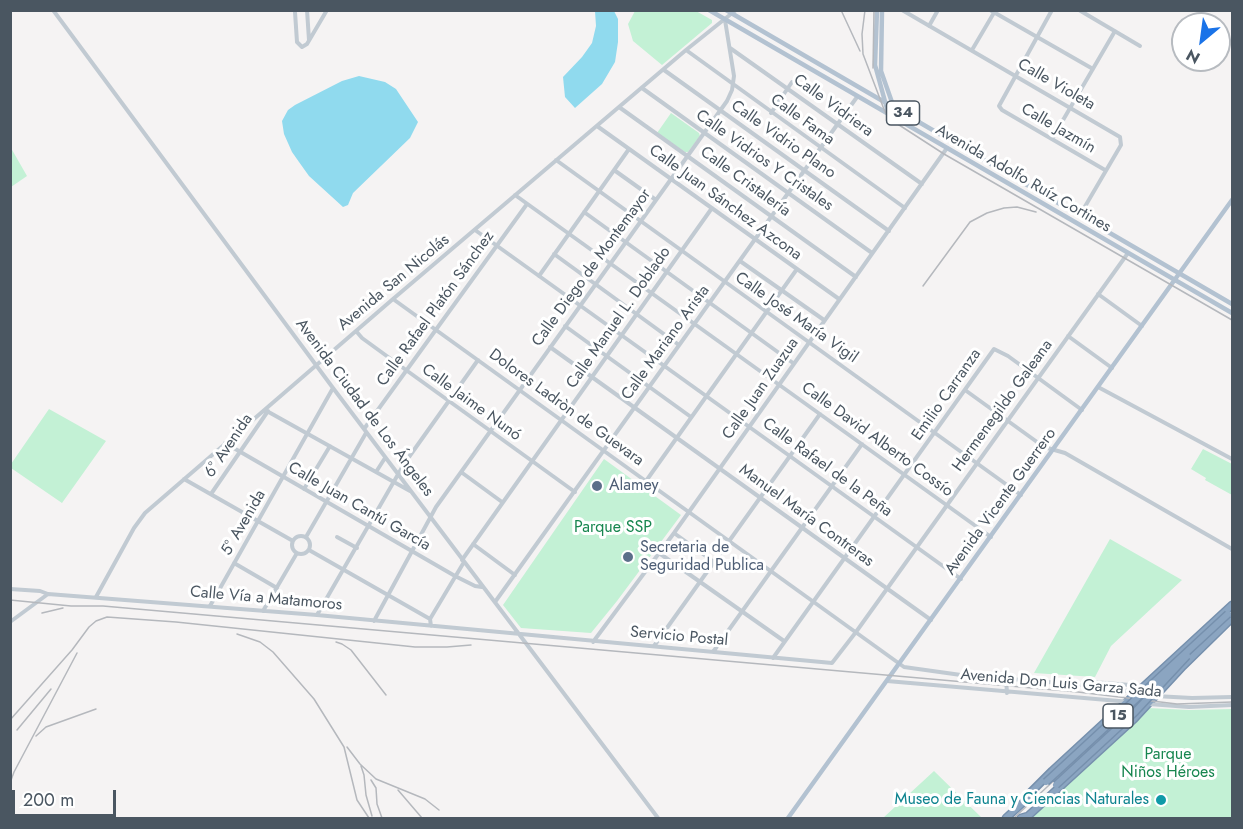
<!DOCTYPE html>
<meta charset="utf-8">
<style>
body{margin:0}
#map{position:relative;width:1243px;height:829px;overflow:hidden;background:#f5f3f3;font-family:Jost,sans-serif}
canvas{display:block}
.frame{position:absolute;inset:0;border:12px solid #4a5661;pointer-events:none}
.north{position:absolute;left:1171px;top:12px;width:60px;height:60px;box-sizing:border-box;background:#fff;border:2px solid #b7bbc0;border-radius:50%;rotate:209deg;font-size:16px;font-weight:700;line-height:24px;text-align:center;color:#4a5661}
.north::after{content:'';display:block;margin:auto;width:21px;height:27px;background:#1a73e8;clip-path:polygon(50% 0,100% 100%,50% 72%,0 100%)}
.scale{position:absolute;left:12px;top:790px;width:104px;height:27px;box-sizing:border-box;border:3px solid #4a5661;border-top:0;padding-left:8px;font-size:18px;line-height:21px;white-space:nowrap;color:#4a5661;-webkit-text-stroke:4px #fff;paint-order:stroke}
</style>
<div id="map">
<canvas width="1243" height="829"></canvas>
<div class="frame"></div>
<div class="north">N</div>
<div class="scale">200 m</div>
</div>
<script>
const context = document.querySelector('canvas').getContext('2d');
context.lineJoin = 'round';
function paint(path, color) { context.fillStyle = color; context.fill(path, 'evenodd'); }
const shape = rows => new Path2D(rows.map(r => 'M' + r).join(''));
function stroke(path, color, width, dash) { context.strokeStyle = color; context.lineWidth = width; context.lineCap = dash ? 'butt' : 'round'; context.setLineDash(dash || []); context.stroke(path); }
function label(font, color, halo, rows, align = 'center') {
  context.font = font + ' Jost,sans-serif'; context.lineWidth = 6; context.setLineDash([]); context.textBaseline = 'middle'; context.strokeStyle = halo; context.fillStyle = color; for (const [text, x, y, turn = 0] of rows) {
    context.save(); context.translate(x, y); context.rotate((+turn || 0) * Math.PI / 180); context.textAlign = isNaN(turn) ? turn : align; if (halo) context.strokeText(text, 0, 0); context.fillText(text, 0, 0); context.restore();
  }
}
paint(shape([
 [635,11,696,11,712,20,712,23,662,65,633,41,628,24],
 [671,113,699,133,700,136,688,152,685,152,657,133],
 [11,148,27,176,11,187,10,187],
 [49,409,106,441,62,503,11,468,11,464],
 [1203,449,1232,464,1232,495,1205,480,1206,478,1191,469],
 [604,459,681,515,617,601,591,633,521,628,503,605],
 [1110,539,1182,580,1111,646,1095,677,1034,673],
 [1148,708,1189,710,1232,709,1232,818,1029,818],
 [934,771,982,818,883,818]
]), '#c3f1d5');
paint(shape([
 [595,11,614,11,618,19,618,42,615,62,602,84,575,108,565,97,563,77,582,57,592,43,596,26],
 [359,76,385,82,396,89,418,122,410,138,353,193,348,205,343,207,309,176,299,162,292,152,284,134,282,121,288,110,295,105,342,81]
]), '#90daee');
const highway = shape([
 [1026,800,1029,794,1052,771,1232,605],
 [1006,818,1028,798],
 [1021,818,1028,816,1134,719,1183,666,1232,618]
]);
stroke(highway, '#7690ad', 9);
stroke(shape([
 [53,10,333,388,658,818],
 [307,10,309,40],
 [902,10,1120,137,1121,145,1080,215],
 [990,10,1093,69],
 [1052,10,999,106,1002,110,1105,170],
 [1079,10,1140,46],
 [295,12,297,42,302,47,307,44,327,10],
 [929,26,938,10],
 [730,48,922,184],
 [686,50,905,208],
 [972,50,995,11],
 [664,70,889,231],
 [642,88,872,253],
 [619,107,856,277],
 [771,113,792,82],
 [597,126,839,299],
 [1052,139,1115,31],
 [556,160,1021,495],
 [614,170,656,200],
 [515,195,991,537],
 [584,212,793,363],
 [475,230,961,579],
 [554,254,679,345],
 [740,261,824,320],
 [539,276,629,149],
 [1098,294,1142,326],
 [393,299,904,667,961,675,1072,684,1136,692],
 [565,326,691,417],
 [356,331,362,338,406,370,575,492],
 [1068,336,1112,368],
 [550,347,931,620],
 [1098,387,1232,459],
 [965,390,1044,447,1065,453,1232,549],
 [265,410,410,491],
 [364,429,527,204],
 [225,443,455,576,475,586,482,587],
 [376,472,385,458],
 [461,472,502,502],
 [184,479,293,541],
 [646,481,797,269],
 [304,489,330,446],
 [211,494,268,411],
 [674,533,714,562],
 '292 545a9 9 0 1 1 18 0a9 9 0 1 1-18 0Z',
 [306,537,366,433],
 [337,537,357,548],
 [473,544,515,575],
 [309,550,430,619],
 [659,553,784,641],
 [462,560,712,208],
 [234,563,277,588],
 [10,589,40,591,48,594,317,615,832,663,856,632,1128,253],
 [96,597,134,528,145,513,393,299,686,50,736,10],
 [495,602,857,97],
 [210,606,333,388],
 [263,611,297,553],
 [317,615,404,464,478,360],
 [374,621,436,507,727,101,732,90,734,76,725,20],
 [10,622,48,594],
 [431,626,430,619,464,562],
 [593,642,674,533,947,148],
 [654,646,820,414],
 [713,652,862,444],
 [773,658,994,349,1008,356,1082,410],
 [1006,679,1007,693],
 [887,681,1142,703],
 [1086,685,1092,682,1143,686],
 [1155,696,1192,698,1232,697],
 [1149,704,1189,707,1232,705]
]), '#c1cad2', 4);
stroke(shape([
 [709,10,1232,313],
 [726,10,1232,304],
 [877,10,875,65,889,116],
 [882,10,881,71,894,108,895,119],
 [788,818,1232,200]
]), '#b3c2d1', 4.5);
stroke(highway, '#8ba5c1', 6);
stroke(shape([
 [841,10,860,51],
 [865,10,862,34,863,54,885,112,896,123,944,154,1232,320],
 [873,68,874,10],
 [923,286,970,222,987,213,1004,208,1017,207,1036,212],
 [10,600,71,606,103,606,1078,692,1177,704,1232,702],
 [42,613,63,608],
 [237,634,260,642,273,652,314,699,344,747,357,800,369,818],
 [336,642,342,644,351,650,386,695],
 [10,720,72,650,89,627,96,621,107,617,176,622,415,647,447,647,471,645],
 [17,730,51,689],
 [36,736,46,727,96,709],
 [347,747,360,764,376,779,425,799,439,810],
 [361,766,364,775,366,795,372,816],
 [371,780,376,788,377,804,382,818],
 [10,783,14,772,77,653],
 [398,790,422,818],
 [10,813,15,818],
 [1014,818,1113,725]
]), '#b5b8bd', 1.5);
const highwayBridge = shape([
 [1046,782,1228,614],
 [1056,785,1135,712,1187,656]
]);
stroke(highwayBridge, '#7690ad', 9, []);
stroke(highwayBridge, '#8ba5c1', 6);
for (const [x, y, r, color] of [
 [597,486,6,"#5c6f8a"],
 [628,557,6,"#5c6f8a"],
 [1161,800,6,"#0f9aa8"]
]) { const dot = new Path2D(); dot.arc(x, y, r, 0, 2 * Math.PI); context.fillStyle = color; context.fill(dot); stroke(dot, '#fff', 2); }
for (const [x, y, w] of [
 [903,113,33],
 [1118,716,30]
]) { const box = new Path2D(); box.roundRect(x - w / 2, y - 12, w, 24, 4.5); context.fillStyle = '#fff'; context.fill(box); stroke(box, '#4a5661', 1.5); }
label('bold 15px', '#4a5661', null, [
 ["34",903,113],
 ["15",1118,716]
]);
label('16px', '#4a5661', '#fff', [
 ["Calle Violeta",1056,85,30],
 ["Calle Vidriera",833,106,36],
 ["Calle Fama",802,120,36],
 ["Calle Jazmín",1058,129,30],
 ["Calle Vidrio Plano",783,140,35],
 ["Calle Vidrios Y Cristales",764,161,35],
 ["Avenida Adolfo Ruíz Cortines",1023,179,30],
 ["Calle Cristalería",745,182,36],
 ["Calle Juan Sánchez Azcona",725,203,36],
 ["Calle Diego de Montemayor",592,268,-54],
 ["Avenida San Nicolás",394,283,-40],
 ["Calle Rafael Platón Sánchez",436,309,-54],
 ["Calle Manuel L. Doblado",619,318,-55],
 ["Calle José María Vigil",796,318,35],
 ["Calle Mariano Arista",666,343,-54],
 ["Calle Juan Zuazua",761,389,-55],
 ["Emilio Carranza",947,395,-55],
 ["Calle Jaime Nunó",471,403,36],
 ["Hermenegildo Galeana",1003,406,-54],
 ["Avenida Ciudad de Los Ángeles",364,408,53],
 ["Dolores Ladròn de Guevara",566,408,36],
 ["Calle David Alberto Cossío",877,440,36],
 ["6° Avenida",229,446,-56],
 ["Calle Rafael de la Peña",827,468,36],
 ["Avenida Vicente Guerrero",1001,502,-54],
 ["Calle Juan Cantú García",359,507,30],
 ["Manuel María Contreras",806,516,36],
 ["5° Avenida",244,523,-60],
 ["Calle Vía a Matamoros",266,599,5],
 ["Servicio Postal",679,637,5],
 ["Avenida Don Luis Garza Sada",1061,684,5]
]);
label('16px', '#4e5e75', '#fff', [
 ["Alamey",609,486],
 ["Secretaria de",640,548],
 ["Seguridad Publica",640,566]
], 'left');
label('16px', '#17864f', '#fff', [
 ["Parque SSP",613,528],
 ["Parque",1168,755],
 ["Niños Héroes",1168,773]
]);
label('16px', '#0d838f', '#fff', [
 ["Museo de Fauna y Ciencias Naturales",1149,800]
], 'right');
</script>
